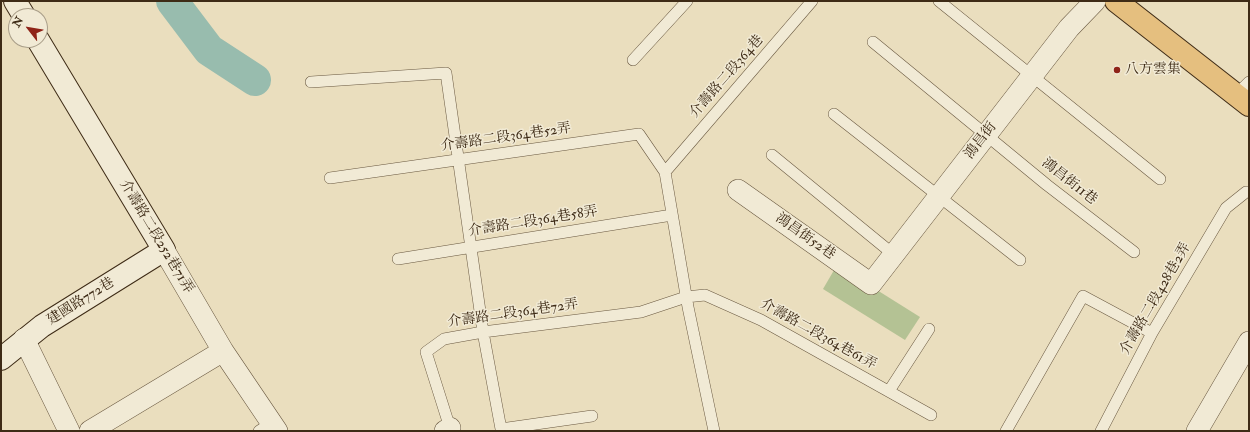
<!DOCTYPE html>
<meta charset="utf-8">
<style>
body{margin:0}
#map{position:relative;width:1250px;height:432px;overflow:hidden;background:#eadebe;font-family:"IM FELL Double Pica",serif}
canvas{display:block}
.frame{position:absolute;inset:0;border:2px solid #3e2b16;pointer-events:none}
.north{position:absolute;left:8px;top:8px;width:40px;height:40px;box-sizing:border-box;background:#f1ead5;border:1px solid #a99e89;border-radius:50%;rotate:301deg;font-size:11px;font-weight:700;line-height:16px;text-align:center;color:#3e2b16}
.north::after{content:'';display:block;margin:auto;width:14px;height:18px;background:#8f2418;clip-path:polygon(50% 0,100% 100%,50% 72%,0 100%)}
</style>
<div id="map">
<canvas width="1250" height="432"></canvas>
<div class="frame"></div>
<div class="north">N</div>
</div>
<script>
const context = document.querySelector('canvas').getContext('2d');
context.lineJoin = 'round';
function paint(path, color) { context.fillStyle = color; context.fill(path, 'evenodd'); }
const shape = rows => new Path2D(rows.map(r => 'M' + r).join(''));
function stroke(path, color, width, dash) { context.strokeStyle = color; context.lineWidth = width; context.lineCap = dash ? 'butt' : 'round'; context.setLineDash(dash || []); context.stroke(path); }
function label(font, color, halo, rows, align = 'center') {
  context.font = font + ' "IM FELL Double Pica","Noto Serif TC",serif'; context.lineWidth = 3; context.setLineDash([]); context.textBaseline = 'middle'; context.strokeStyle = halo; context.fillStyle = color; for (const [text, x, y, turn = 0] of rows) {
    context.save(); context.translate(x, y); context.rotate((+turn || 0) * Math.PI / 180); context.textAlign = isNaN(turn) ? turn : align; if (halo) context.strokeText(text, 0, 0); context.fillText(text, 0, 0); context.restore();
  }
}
paint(shape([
 [837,265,920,317,905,340,823,289]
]), '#b4c294');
stroke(shape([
 [172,1,209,50,255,80]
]), '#98bcae', 32);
const lane = shape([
 [939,1,1160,179],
 [873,42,1047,185,1134,252],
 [633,60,687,1],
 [311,82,446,73,483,332,501,429,592,416],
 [1236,95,1249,82],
 [834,114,1020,260],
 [772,155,893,254],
 [665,172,812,1],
 [330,178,639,134,665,172,688,307,714,431],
 [398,259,672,215],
 [889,391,929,329],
 [450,428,426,352,444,339,483,332,641,312,686,297,705,295,761,320,931,415],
 [259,431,271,423],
 [1006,431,1083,296,1152,333],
 [1101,431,1152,333,1226,208,1246,192,1249,192]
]);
const street = shape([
 [738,190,871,284,1069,28,1095,1],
 [164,250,223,351,277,431],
 [24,339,69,431],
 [90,431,223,351],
 [445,431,450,428],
 [1197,431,1249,342]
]);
const secondary = shape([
 [15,1,24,16],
 [1,359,42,326,164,250,38,40]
]);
const primary = shape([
 [1116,1,1249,105]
]);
stroke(lane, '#695840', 12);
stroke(street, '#695840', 22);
stroke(secondary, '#3e2b16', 24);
stroke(primary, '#3e2b16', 24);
stroke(lane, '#f1ead5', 11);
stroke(street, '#f1ead5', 21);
stroke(secondary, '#f1ead5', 22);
stroke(primary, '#e5bf7f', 22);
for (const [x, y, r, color] of [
 [1117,70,4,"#8f2418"]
]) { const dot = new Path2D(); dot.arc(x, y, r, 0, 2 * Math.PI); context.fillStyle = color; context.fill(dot); stroke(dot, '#f1ead5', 1.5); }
label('14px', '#3e2b16', '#f1ead5', [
 ["八方雲集",1125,70]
], 'left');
label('14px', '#3e2b16', '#f1ead5', [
 ["介壽路二段364巷",727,77,-49],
 ["介壽路二段364巷52弄",506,138,-8],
 ["鴻昌街",981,141,-52],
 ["鴻昌街11巷",1069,182,38],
 ["介壽路二段364巷58弄",533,222,-9],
 ["介壽路二段252巷71弄",156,237,59],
 ["鴻昌街52巷",805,237,35],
 ["介壽路二段428巷2弄",1156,299,-60],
 ["建國路772巷",81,302,-32],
 ["介壽路二段364巷72弄",513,314,-8],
 ["介壽路二段364巷61弄",818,335,29]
]);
</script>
